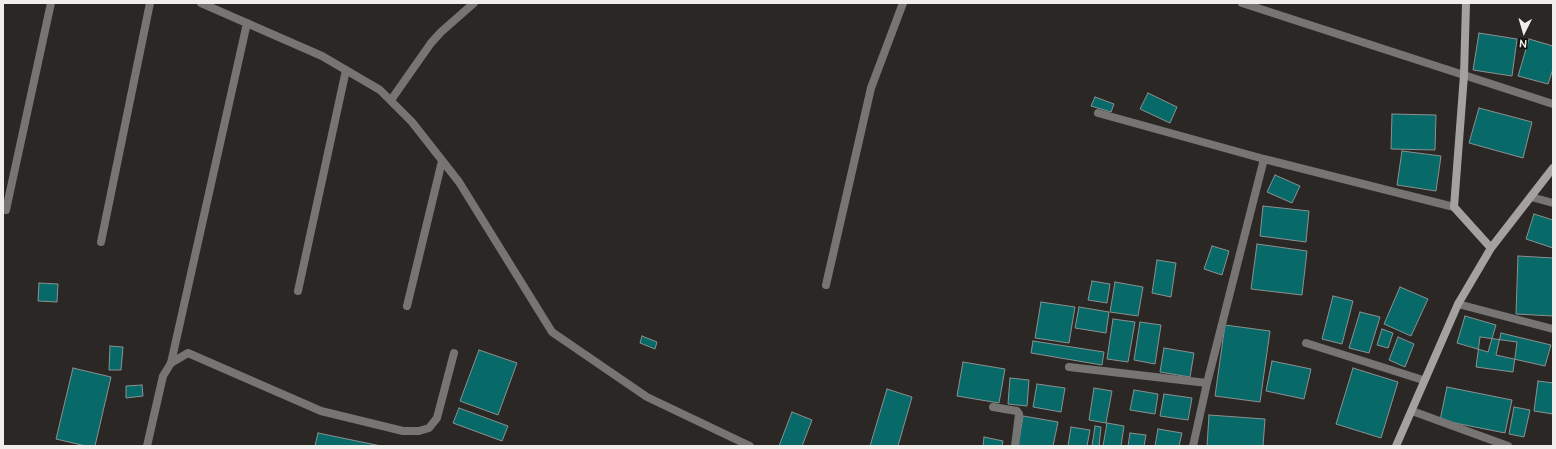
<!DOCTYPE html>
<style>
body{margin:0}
#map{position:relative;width:1556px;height:449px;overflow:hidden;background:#2b2725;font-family:Ubuntu,sans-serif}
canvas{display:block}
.frame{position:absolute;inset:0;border:4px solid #f0edeb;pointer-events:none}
.north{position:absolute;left:1504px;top:12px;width:40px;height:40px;-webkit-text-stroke:3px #12100f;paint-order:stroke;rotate:185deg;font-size:11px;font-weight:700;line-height:16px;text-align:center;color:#f0edeb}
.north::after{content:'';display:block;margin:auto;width:14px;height:18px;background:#f0edeb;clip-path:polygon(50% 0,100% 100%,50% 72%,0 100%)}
</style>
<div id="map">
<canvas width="1556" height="449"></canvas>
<div class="frame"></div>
<div class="north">N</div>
</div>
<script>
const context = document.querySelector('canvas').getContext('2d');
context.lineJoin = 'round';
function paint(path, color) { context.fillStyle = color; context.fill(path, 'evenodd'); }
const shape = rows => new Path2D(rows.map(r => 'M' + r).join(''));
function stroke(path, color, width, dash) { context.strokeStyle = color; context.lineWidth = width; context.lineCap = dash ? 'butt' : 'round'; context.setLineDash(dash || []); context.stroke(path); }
const building = shape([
 [1479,33,1517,39,1512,76,1473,70,1479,33],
 [1529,39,1553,46,1553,69,1548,84,1518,76,1529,39],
 [1148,93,1177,107,1170,123,1140,109,1148,93],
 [1095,97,1114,104,1111,112,1091,106,1095,97],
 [1479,108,1532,122,1523,158,1469,143,1479,108],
 [1392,114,1436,115,1435,150,1391,149,1392,114],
 [1402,151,1441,156,1436,191,1397,185,1402,151],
 [1275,175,1300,186,1292,203,1267,192,1275,175],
 [1263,206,1309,211,1306,242,1260,236,1263,206],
 [1534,214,1553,220,1553,248,1526,239,1534,214],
 [1257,244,1307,251,1302,295,1251,289,1257,244],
 [1212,246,1229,251,1222,275,1204,269,1212,246],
 [1518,256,1553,258,1553,316,1516,314,1518,256],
 [1157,260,1176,263,1171,297,1152,293,1157,260],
 [1092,281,1110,284,1107,303,1088,300,1092,281],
 [1115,282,1143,287,1138,316,1110,312,1115,282],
 [39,283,58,284,57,302,38,301,39,283],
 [1400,287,1428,299,1411,336,1384,324,1400,287],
 [1333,296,1353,301,1342,344,1322,339,1333,296],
 [1041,302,1075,307,1069,343,1035,338,1041,302],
 [1079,307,1109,312,1106,333,1075,328,1079,307],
 [1360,312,1380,317,1369,353,1349,348,1360,312],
 [1465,316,1496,325,1488,352,1457,343,1465,316],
 [1113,319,1135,322,1128,362,1107,359,1113,319],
 [1140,322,1161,325,1155,364,1134,360,1140,322],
 [1225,325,1270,331,1260,402,1215,396,1225,325],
 [1382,329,1393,333,1388,348,1377,345,1382,329],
 [1501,333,1551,345,1545,366,1496,355,1501,333],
 [642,336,657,342,655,349,640,343,642,336],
 [1398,337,1414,344,1405,367,1389,360,1398,337],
 [1480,337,1517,342,1513,372,1476,367,1480,337],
 [1033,341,1104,352,1102,365,1031,353,1033,341],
 [110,346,123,347,121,370,109,370,110,346],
 [1164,348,1194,353,1190,377,1160,372,1164,348],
 [479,350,517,363,498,415,460,401,479,350],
 [1272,361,1311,369,1304,399,1266,391,1272,361],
 [963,362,1005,369,999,403,957,396,963,362],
 [73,368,111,377,95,446,86,446,56,439,73,368],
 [1353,368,1398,382,1381,438,1336,424,1353,368],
 [1010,378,1029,380,1027,406,1008,404,1010,378],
 [1538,381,1553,383,1553,414,1534,411,1538,381],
 [1037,384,1065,388,1061,412,1033,407,1037,384],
 [142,385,143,396,126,398,126,386,142,385],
 [1447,387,1512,400,1505,433,1440,420,1447,387],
 [1094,388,1112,391,1106,423,1089,420,1094,388],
 [887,389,912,397,898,446,870,446,887,389],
 [1134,390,1158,394,1155,414,1130,410,1134,390],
 [1164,394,1192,398,1188,420,1160,416,1164,394],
 [1514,407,1530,410,1524,437,1509,434,1514,407],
 [459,408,508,426,502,441,453,423,459,408],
 [792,412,812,420,802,446,779,446,792,412],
 [1209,415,1265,419,1263,446,1207,446,1209,415],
 [1023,416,1058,422,1053,446,1018,446,1023,416],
 [1107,423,1124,426,1121,446,1103,446,1107,423],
 [1095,426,1101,427,1099,446,1092,446,1095,426],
 [1071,427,1090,430,1087,446,1068,446,1071,427],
 [1158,429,1182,433,1179,446,1155,446,1158,429],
 [318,433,381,446,315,446,318,433],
 [1130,433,1146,435,1144,446,1128,446,1130,433],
 [984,437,1003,441,1002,446,983,446,984,437]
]);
paint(building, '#086a68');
stroke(building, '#8b9191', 1);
stroke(shape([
 [391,100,431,43,441,32,474,3],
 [171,363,188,353,321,411,403,431,419,431,429,428,437,418,454,353]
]), '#777574', 8);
stroke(shape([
 [201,3,322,56,380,90,412,122,459,182,552,332,647,397,750,446],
 [1242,3,1553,104],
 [1098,113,1264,159,1454,207],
 [1531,197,1553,203],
 [6,210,51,3],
 [101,242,150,3],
 [826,285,871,88,903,3],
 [298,291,346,70],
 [1458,304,1553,329],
 [407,306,442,161],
 [1306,343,1423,380],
 [1069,367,1207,383],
 [993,407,1017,411,1019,414,1015,446],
 [1412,411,1508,446],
 [147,446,163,376,171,363,247,23],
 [1193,446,1207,383,1264,159]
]), '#777574', 8);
stroke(shape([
 [1466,3,1464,75,1454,207,1491,248],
 [1396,446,1458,304,1491,248,1553,168]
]), '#a4a19f', 8);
</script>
